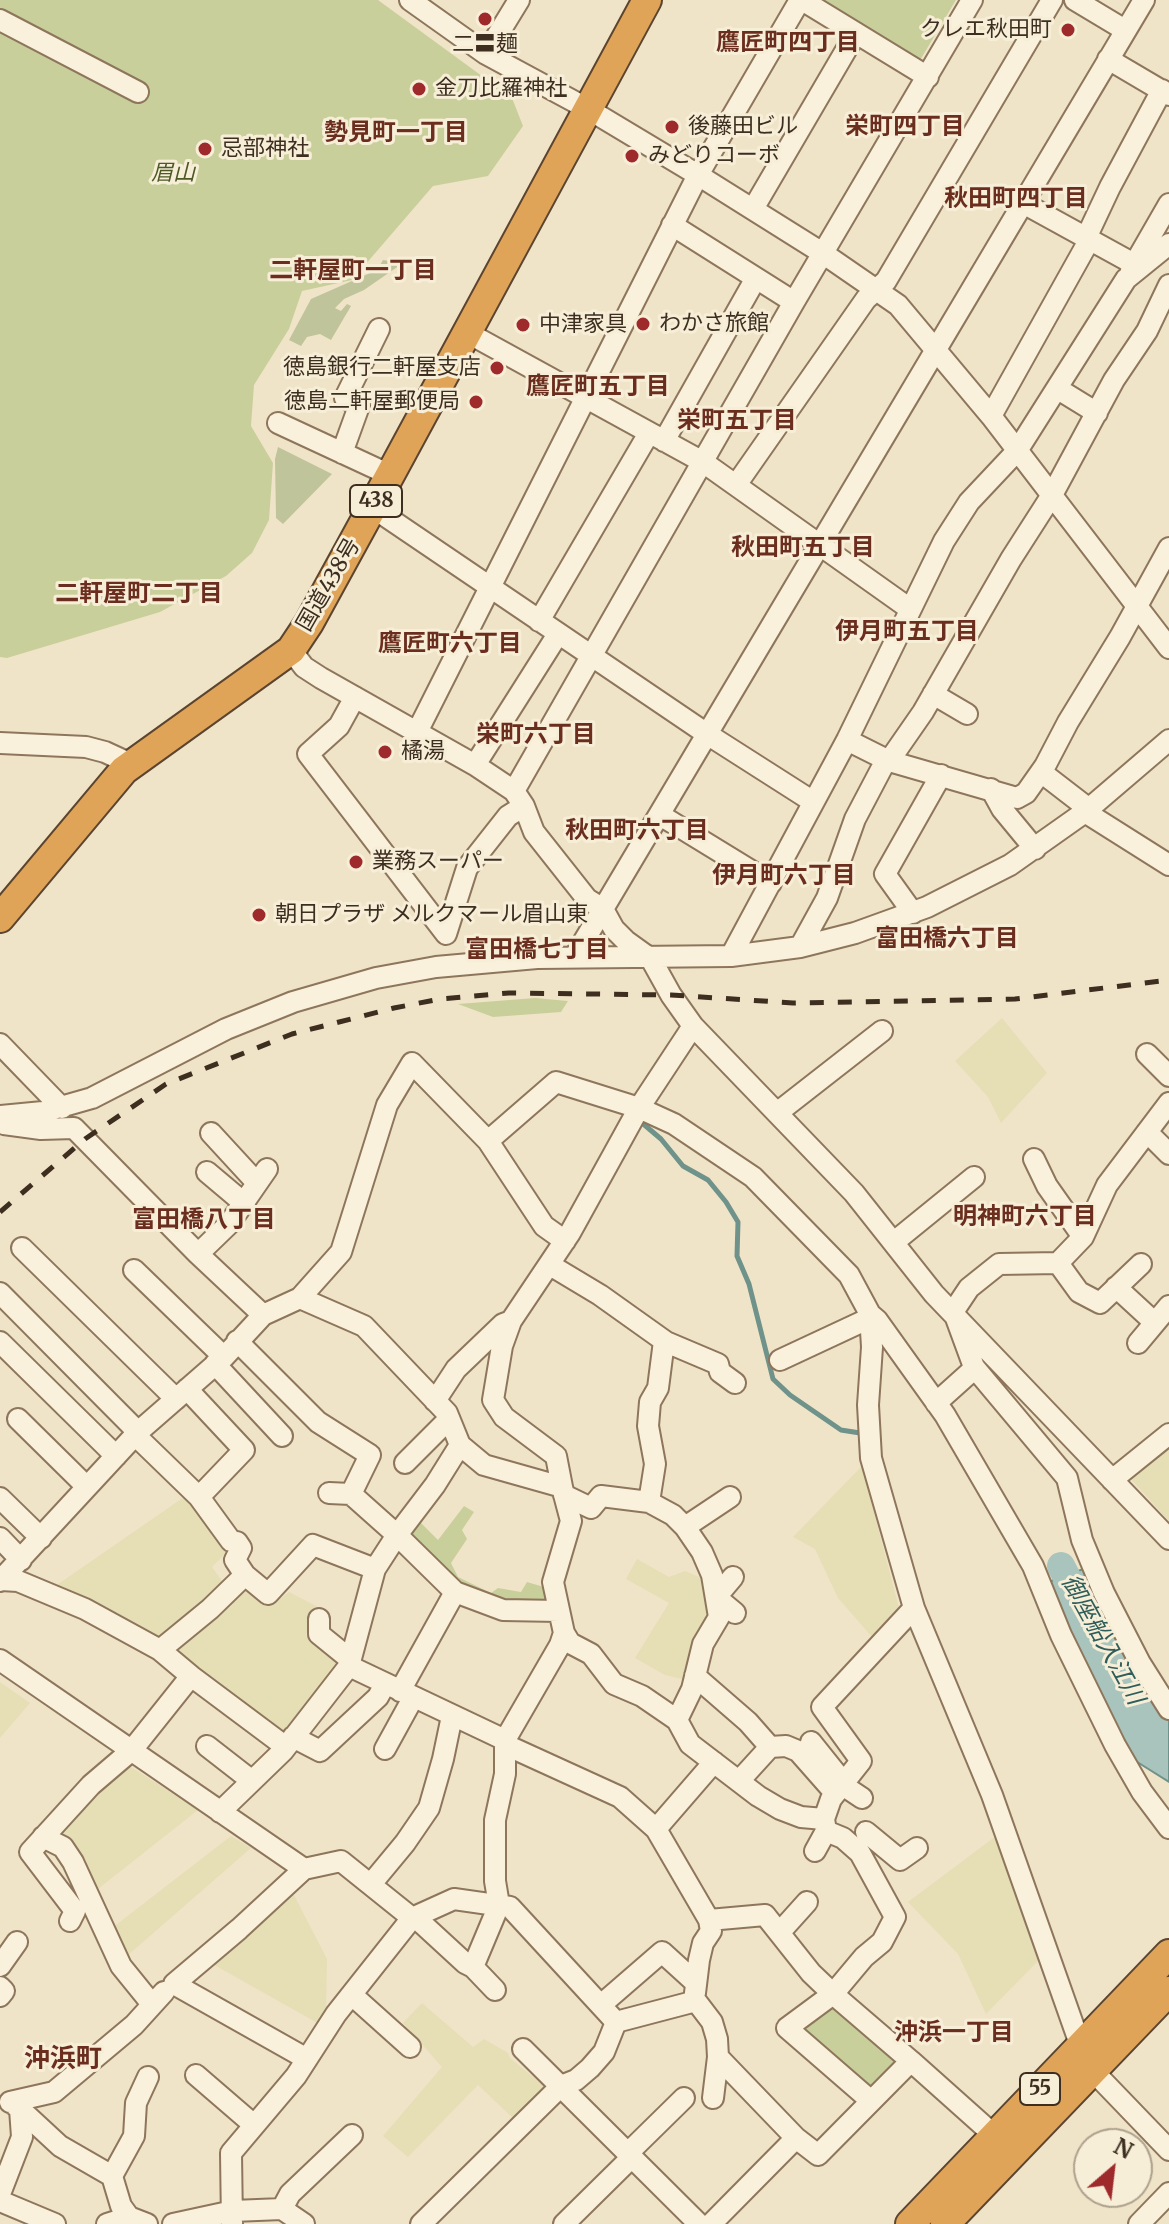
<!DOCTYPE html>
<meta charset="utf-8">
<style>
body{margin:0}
#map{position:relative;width:1169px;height:2224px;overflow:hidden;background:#f0e4c8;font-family:Merriweather,serif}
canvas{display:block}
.north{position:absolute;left:1073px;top:2128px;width:80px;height:80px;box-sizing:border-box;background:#f7eed8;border:2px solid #ada18e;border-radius:50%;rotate:28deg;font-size:22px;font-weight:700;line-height:32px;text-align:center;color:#3d2e20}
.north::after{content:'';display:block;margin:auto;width:28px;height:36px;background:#9e2a2b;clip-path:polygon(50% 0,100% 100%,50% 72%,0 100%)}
</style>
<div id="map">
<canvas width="1169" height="2224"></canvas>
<div class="north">N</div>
</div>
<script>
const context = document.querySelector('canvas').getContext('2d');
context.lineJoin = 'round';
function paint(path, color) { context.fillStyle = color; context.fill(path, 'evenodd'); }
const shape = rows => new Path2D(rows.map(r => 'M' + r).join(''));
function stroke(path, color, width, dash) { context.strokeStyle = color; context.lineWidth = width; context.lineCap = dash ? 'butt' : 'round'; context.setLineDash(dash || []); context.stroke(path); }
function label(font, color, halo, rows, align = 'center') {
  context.font = font + ' Merriweather,"Noto Sans JP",serif'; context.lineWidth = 6; context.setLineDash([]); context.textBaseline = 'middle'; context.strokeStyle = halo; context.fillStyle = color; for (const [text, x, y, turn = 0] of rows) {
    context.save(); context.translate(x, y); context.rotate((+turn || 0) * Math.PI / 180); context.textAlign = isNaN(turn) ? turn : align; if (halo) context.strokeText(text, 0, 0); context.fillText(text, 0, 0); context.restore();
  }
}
paint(shape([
 [1002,1018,1047,1073,1001,1123,988,1097,955,1061],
 [1169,1443,1169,1521,1129,1477],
 [862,1466,900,1612,872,1637,838,1598,815,1549,793,1537],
 [187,1495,227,1552,212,1567,225,1585,160,1642,54,1587],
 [637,1559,669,1577,685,1571,704,1579,713,1616,686,1680,665,1675,635,1658,669,1603,626,1579],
 [245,1584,271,1605,289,1592,316,1606,306,1635,340,1665,285,1737,172,1650],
 [0,1682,30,1703,0,1738],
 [128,1765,198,1810,98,1889,78,1849,56,1832],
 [231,1836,251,1848,127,1956,112,1928],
 [996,1836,1039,1960,986,2014,958,1954,908,1902],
 [292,1891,327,1959,326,2012,321,2025,209,1962],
 [422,2003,473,2047,484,2039,508,2053,510,2058,544,2086,514,2119,478,2085,408,2157,383,2136,442,2067,403,2023]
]), '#e6deb5');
paint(shape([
 [0,0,378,0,512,98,523,126,488,176,433,186,352,280,302,291,289,329,254,385,251,426,273,463,269,520,252,553,226,576,160,612,7,658,0,657],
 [815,0,956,0,919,62],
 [535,998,568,1001,561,1012,493,1017,458,1004],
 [464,1506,474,1512,462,1530,467,1539,451,1563,458,1577,491,1593,498,1588,521,1592,527,1582,544,1587,546,1606,526,1606,458,1588,403,1533,416,1518,438,1540],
 [834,2000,903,2060,871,2093,797,2028]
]), '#c9cf9b');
paint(shape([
 [383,260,403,263,364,290,344,299,335,308,341,311,347,304,351,306,331,340,320,334,307,337,301,346,289,340,311,299,377,270],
 [278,447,332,474,283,524,276,518,275,459]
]), '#bfc49a');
const water = shape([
 [1086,1568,1169,1715,1169,1782,1134,1760,1046,1583,1086,1568]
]);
paint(water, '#a9c4bc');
stroke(water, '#6f938a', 2);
stroke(shape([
 [641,1122,661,1139,683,1166,708,1180,726,1202,738,1222,737,1256,749,1284,773,1379,790,1395,841,1430,860,1433]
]), '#6f938a', 5);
stroke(shape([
 [1061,1566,1083,1608]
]), '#a9c4bc', 28);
const minor = shape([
 [410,0,486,54,588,109,698,175,824,254,898,305,991,416,1169,648],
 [802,0,928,77],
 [1075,0,1125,30],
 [0,20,138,92],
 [486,54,519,0],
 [1108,59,1169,95],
 [1023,203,1134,264],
 [753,209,856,33],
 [672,225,794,302],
 [1131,270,1169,204],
 [1169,285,1147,331,1114,380,1052,495,1011,559,923,712,889,761,1017,798,1026,793,1045,766,1068,722,1120,637,1169,548],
 [468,333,703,462,910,609],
 [1058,389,1097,413],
 [991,416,1086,246,1086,238,1110,187,1162,90],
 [278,423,390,475],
 [664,441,756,278],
 [342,453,359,406,345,398,379,329],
 [736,485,866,299,886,281,1052,0],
 [372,507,707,734,812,801],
 [539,621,649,433],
 [291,650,304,667,321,678,475,765,514,791,524,806,534,832,587,899,603,909,614,929,626,941,651,959,671,995,693,1026,854,1193,934,1294,1169,1539],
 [933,694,967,714],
 [355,697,339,726,308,754,446,934,467,868,508,816,524,806],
 [417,732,698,175,800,0],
 [847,740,889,761],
 [0,743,86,747,105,752,131,764],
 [475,765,558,634],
 [1041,772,1089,809],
 [991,789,1002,809,1035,849],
 [514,791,794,302,972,0],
 [1085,812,1169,865],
 [660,815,771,883],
 [913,913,885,874,941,775],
 [800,947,827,898,855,819,886,760],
 [575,956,1144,0],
 [731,956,847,740,944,541,969,502,1017,451,1126,279,1169,244],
 [0,1044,62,1108],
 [1147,1054,1169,1076],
 [777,1113,882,1031],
 [0,1116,43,1112,92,1098,226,1029,293,1002,376,978,436,967,537,958,731,956,800,947,855,933,927,907,1010,865,1085,812,1169,740],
 [4,1124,41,1129,74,1128,198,1254,263,1315],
 [1147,1132,1169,1154],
 [211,1133,257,1183],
 [488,1141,544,1226,565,1241],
 [1034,1159,1047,1186,1083,1237],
 [207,1172,245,1204],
 [894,1242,974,1177],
 [22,1248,176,1399],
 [198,1254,229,1224,267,1169],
 [1058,1263,1079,1292,1100,1303,1141,1264],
 [550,1265,600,1295,666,1342,718,1364,720,1372,735,1383],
 [134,1270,224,1357],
 [1116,1287,1154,1322],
 [0,1293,138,1432],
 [300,1298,341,1252,387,1105,412,1063,488,1141,556,1082,639,1108,674,1124,753,1177,849,1275,870,1314,877,1320,945,1415,1033,1566,1061,1635,1115,1745,1142,1792,1169,1828],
 [953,1312,969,1288,999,1264,1058,1263,1083,1237,1107,1185,1169,1103],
 [870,1314,872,1347,868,1405,871,1458,914,1608,992,1795,1081,2047,1092,2070,1169,2150],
 [956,1318,974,1367,1067,1478,1082,1540,1104,1593,1140,1663,1169,1709],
 [237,1341,318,1422,370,1455,351,1494],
 [0,1342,116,1456],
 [1138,1343,1169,1306],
 [780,1360,870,1318],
 [215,1364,282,1436],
 [435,1401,456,1369,503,1324,511,1321],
 [936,1403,975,1368],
 [18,1419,87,1487],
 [135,1435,199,1497,244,1450,187,1389],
 [460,1445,435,1485,397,1535,455,1592,503,1610,559,1611],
 [405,1463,449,1419],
 [1112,1480,1169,1434],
 [562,1487,556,1456,504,1417,493,1400,502,1346,511,1321,570,1233,639,1108,693,1026],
 [329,1493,351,1494,397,1535,375,1569,349,1666],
 [564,1495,591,1508,601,1496,649,1502,673,1515,685,1527,702,1552,712,1575,719,1617,703,1644,692,1689,677,1720,690,1744,758,1796,780,1809,801,1817,824,1819,831,1799,861,1761,822,1707,914,1608],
 [0,1498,41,1538],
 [649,1502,655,1464,648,1426,650,1402,658,1388,664,1341],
 [685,1527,730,1497],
 [0,1538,21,1560],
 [245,1575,268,1594,313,1545,375,1569],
 [1,1580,18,1581,85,1609,160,1650,191,1676,132,1750,91,1785,30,1852,75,1911,70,1921],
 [0,1581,138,1432,224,1357,263,1315,300,1298,364,1326,447,1413,460,1445,484,1465,562,1487,571,1521,553,1582,564,1633,560,1645,505,1740,349,1666,283,1751,220,1812],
 [717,1596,733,1577],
 [717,1598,735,1613],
 [319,1619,319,1634,351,1660],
 [564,1633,570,1643,591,1654,614,1684,642,1696,677,1720],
 [160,1650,210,1609,245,1575,235,1560,241,1548,237,1542,231,1541,199,1497],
 [0,1660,304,1869,341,1861,412,1918,454,1899,510,1907,616,2022,604,2052,590,2068,576,2080,561,2086,421,2224],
 [191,1676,286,1747],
 [695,1676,748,1722,770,1747,739,1781],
 [400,1691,455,1592],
 [293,1737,320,1751,378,1697,385,1684],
 [811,1742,843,1782],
 [506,1745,620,1797,656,1829,709,1920,765,1915,811,1973,833,1994,864,1957,882,1942,895,1917,860,1853,843,1838,826,1831,824,1819],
 [207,1746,252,1781],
 [770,1747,786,1746,798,1751,835,1793],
 [385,1749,413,1698],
 [841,1784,862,1798],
 [656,1829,714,1762],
 [866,1832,900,1860,917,1848],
 [43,1837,63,1847,73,1862,121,1966,151,2003],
 [815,1851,826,1831],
 [304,1869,239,1929,174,1984,307,2059],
 [371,1884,405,1843,429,1808,443,1759,452,1716],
 [415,1917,465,1963,473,1967,499,1905,495,1881,495,1820,505,1774,505,1740],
 [780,1932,807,1902],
 [0,1966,17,1942],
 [473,1967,495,1990],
 [0,1987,4,1991,0,1996],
 [695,1993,699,1960,703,1943,711,1931,709,1920],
 [352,1995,410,2047],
 [602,2004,662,1952,695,1982],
 [616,2022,696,2001,712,2022,717,2039,718,2057,713,2098],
 [523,2049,699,2224],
 [718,2057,796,2138,818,2155,911,2061,995,2136],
 [196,2075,254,2125],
 [870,2100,787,2028,833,1994,911,2061],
 [10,2102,54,2092,134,2025,164,1992],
 [20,2109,60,2146,112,2176,121,2206,129,2217,147,2224],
 [628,2153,684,2098],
 [112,2176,134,2136,136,2103,148,2077],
 [0,2194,22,2137,20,2109,16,2106],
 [0,2201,55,2224],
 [282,2209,290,2194,352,2135],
 [107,2224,129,2217],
 [173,2224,233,2211,282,2209,304,2224],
 [232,2224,231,2153,296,2076,336,2014,412,1918],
 [564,2224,632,2157],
 [711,2224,796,2138],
 [1139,2224,1169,2193]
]);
const highway = shape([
 [0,918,124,770,291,650,309,623,390,475,647,0],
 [910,2224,1169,1954],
 [945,2224,1169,1991]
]);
stroke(minor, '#8d765c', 24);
stroke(highway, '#5b4430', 32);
stroke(minor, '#faf1dc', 20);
stroke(highway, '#e0a458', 28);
stroke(shape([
 [0,1212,85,1139,166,1084,292,1034,394,1008,440,999,509,993,671,995,793,1003,1015,999,1169,980]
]), '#3d2e20', 5, [14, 14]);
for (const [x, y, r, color] of [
 [485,19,8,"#9e2a2b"],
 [1068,30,8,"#9e2a2b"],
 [419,89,8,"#9e2a2b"],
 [672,127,8,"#9e2a2b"],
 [205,149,8,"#9e2a2b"],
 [632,156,8,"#9e2a2b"],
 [643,324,8,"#9e2a2b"],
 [523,325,8,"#9e2a2b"],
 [497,368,8,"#9e2a2b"],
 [476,402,8,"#9e2a2b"],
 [385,752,8,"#9e2a2b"],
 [356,862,8,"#9e2a2b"],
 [259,915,8,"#9e2a2b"]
]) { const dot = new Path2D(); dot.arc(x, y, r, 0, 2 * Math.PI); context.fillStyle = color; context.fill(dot); stroke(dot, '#f7eed8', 3); }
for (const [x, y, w] of [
 [376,501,52],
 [1040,2089,40]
]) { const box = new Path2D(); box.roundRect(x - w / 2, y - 16, w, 32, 6); context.fillStyle = '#f7eed8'; context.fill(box); stroke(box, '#3d2e20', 2); }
label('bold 20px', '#3d2e20', null, [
 ["438",376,501],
 ["55",1040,2089]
]);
label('22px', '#3d2e20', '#f7eed8', [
 ["クレエ秋田町",1052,30,"right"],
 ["二〓麺",485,45,"center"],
 ["金刀比羅神社",435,89],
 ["後藤田ビル",688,127],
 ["忌部神社",221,149],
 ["みどりコーボ",648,156],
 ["わかさ旅館",659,324],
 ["中津家具",539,325],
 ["徳島銀行二軒屋支店",481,368,"right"],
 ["徳島二軒屋郵便局",460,402,"right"],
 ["橘湯",401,752],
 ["業務スーパー",372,862],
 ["朝日プラザ メルクマール眉山東",275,915]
], 'left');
label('italic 22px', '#4d5a26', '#f7eed8', [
 ["眉山",173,174]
]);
label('22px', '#3d2e20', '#f7eed8', [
 ["国道438号",329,585,-60]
]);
label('bold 24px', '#6b2e1e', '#f7eed8', [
 ["鷹匠町四丁目",788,43],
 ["栄町四丁目",905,127],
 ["勢見町一丁目",396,133],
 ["秋田町四丁目",1016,199],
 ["二軒屋町一丁目",353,271],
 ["鷹匠町五丁目",598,387],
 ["栄町五丁目",737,421],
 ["秋田町五丁目",803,548],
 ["二軒屋町二丁目",139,594],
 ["伊月町五丁目",907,632],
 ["鷹匠町六丁目",450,644],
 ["栄町六丁目",536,735],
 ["秋田町六丁目",637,831],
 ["伊月町六丁目",784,876],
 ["富田橋六丁目",947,939],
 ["富田橋七丁目",537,950],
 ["明神町六丁目",1025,1217],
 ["富田橋八丁目",204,1220],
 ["沖浜一丁目",954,2033]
]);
label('italic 24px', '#2f5d5a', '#f7eed8', [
 ["御座船入江川",1102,1640,61]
]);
label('bold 26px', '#6b2e1e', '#f7eed8', [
 ["沖浜町",63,2060]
]);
</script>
